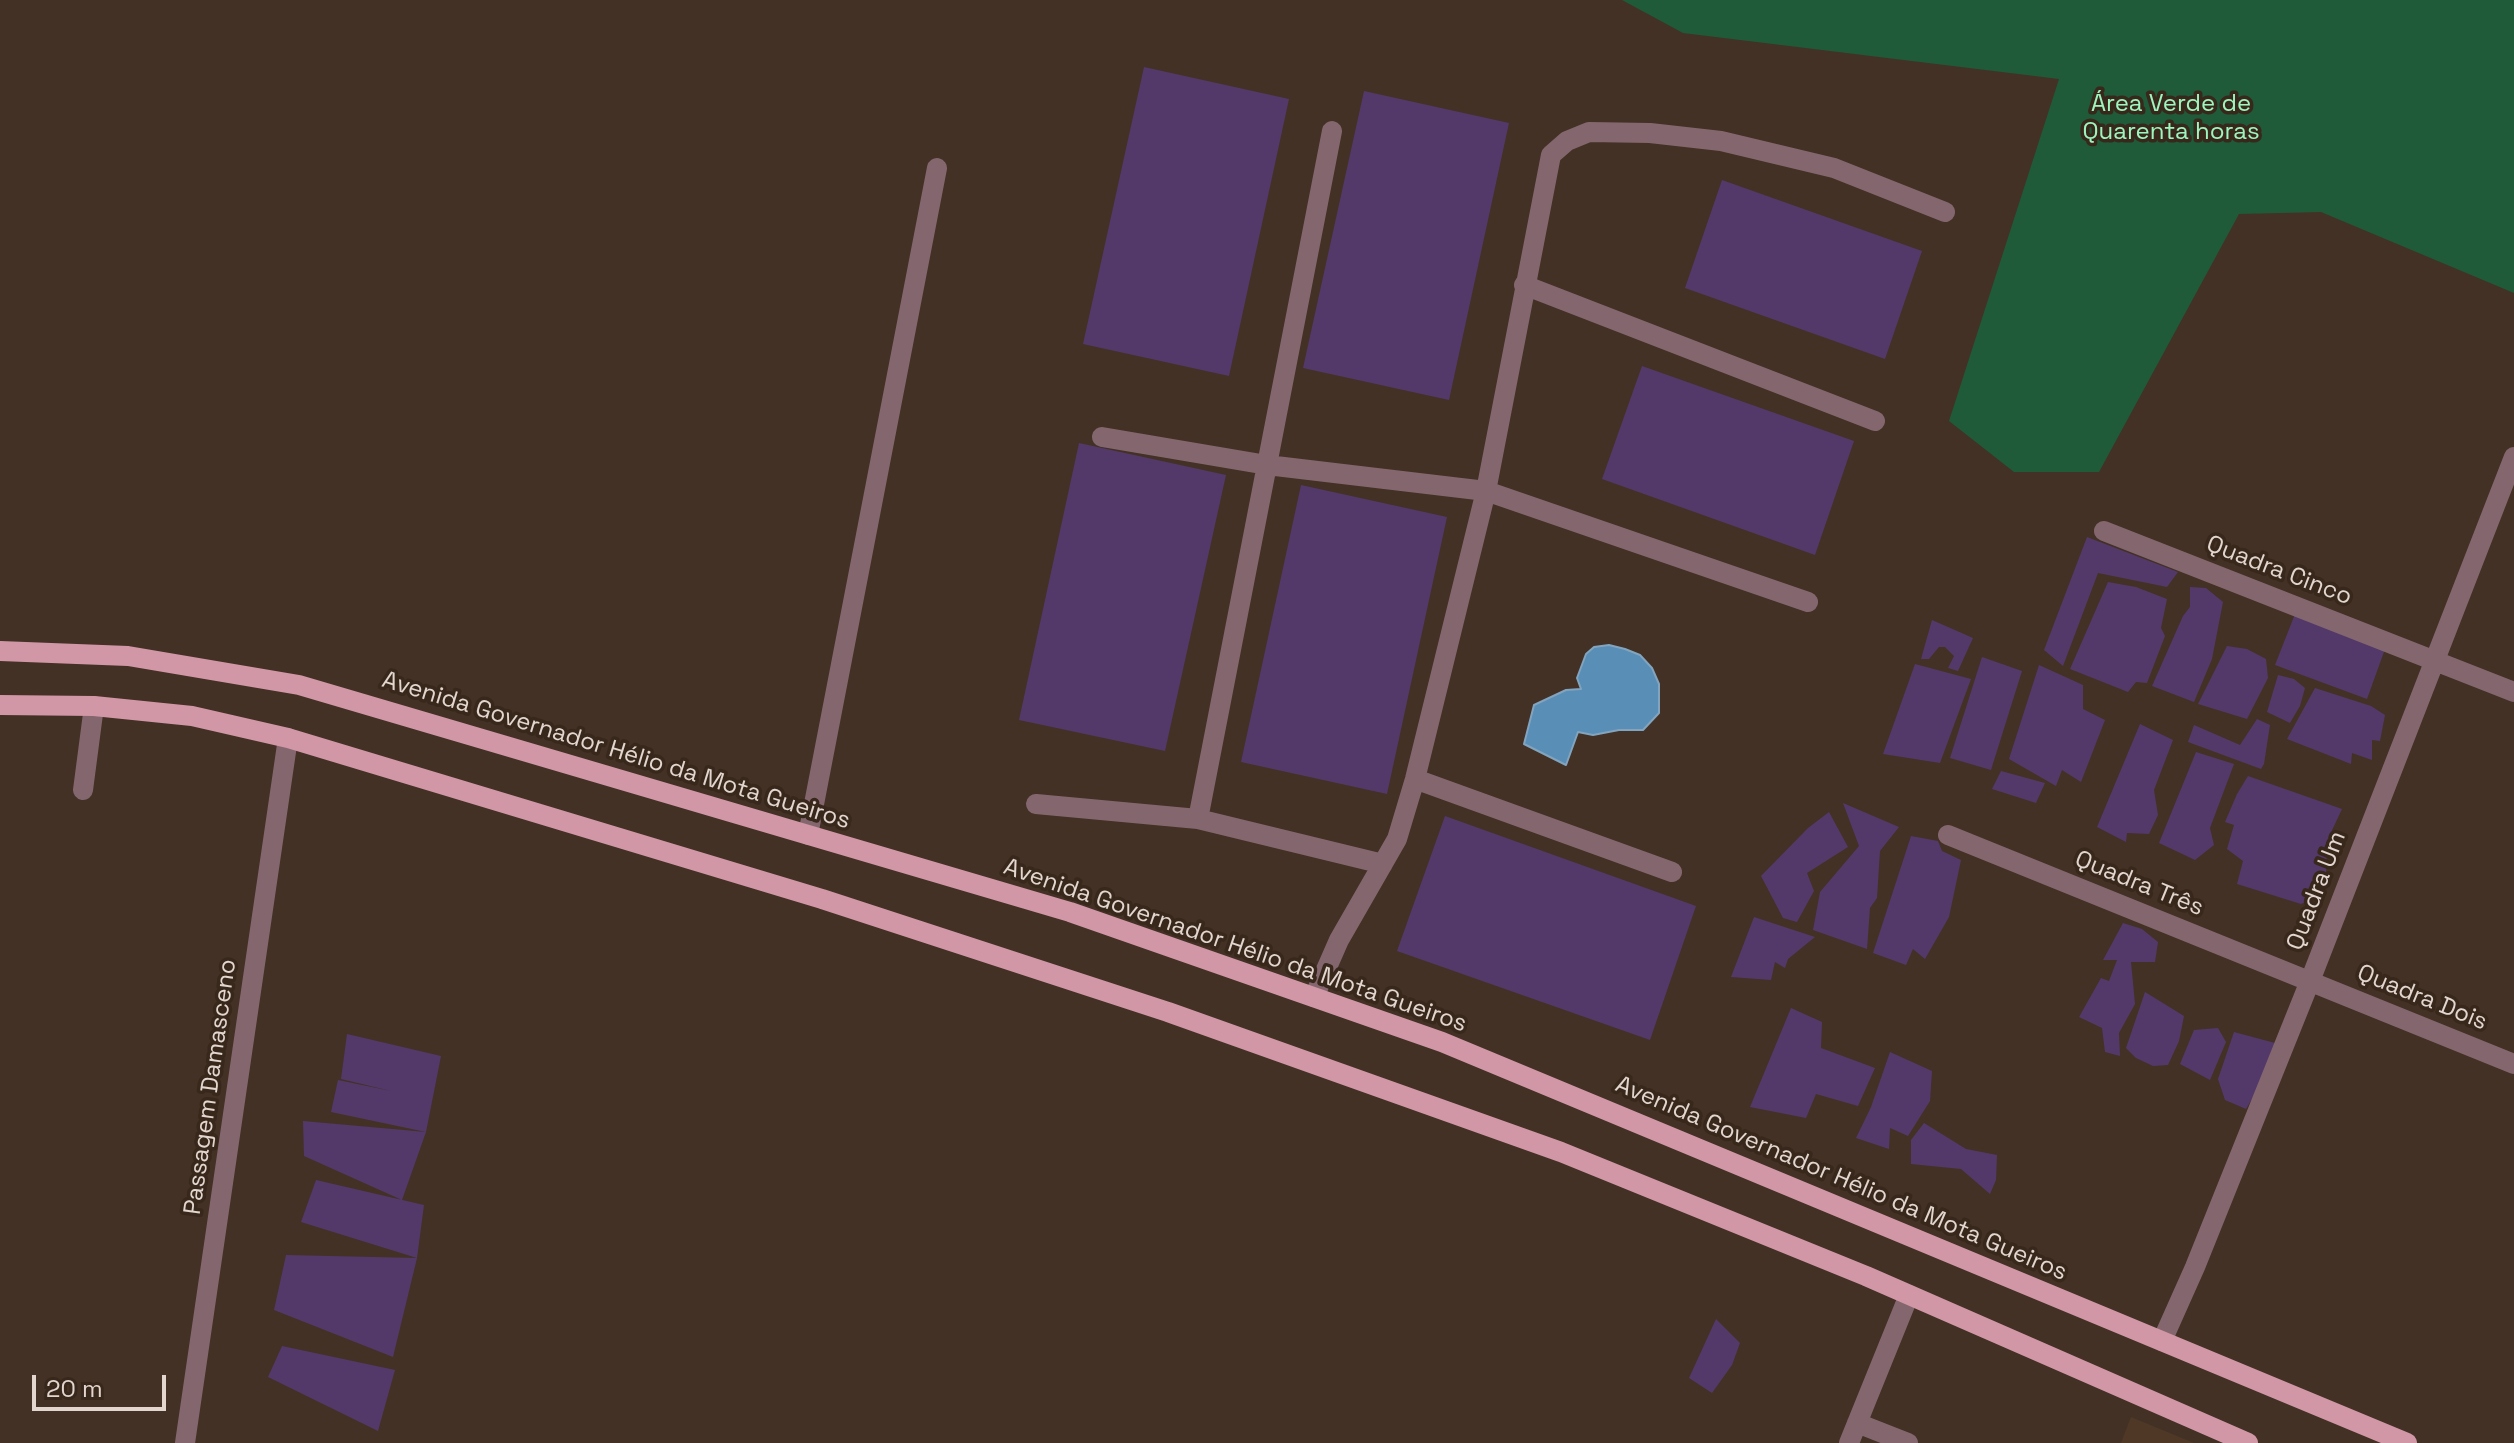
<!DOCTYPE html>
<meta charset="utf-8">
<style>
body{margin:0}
#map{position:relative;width:2514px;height:1443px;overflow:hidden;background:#433125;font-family:"Space Grotesk",sans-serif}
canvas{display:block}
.scale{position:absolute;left:32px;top:1375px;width:134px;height:36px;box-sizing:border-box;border:4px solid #e2d6ce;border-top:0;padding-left:10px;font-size:24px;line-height:28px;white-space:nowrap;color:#e2d6ce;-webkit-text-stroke:6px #38271b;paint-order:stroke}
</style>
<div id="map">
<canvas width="2514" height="1443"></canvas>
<div class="scale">20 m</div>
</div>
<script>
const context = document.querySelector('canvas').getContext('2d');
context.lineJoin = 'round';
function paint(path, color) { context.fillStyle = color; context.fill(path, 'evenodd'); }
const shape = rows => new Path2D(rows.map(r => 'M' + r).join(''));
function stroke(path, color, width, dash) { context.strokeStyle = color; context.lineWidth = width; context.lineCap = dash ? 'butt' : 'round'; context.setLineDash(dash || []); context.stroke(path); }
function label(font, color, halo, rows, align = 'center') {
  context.font = font + ' "Space Grotesk",sans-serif'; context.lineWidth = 7; context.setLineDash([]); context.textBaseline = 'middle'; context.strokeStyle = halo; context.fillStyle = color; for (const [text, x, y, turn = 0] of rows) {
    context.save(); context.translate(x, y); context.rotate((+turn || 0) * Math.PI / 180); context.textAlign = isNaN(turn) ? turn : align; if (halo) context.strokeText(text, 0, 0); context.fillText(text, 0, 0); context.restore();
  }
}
paint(shape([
 [2131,1417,2194,1443,2121,1443]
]), '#503827');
paint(shape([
 [1622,0,2514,0,2514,293,2321,212,2239,214,2099,472,2014,472,1949,421,2059,79,1683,33]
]), '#1f5b39');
const water = shape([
 [1609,645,1625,649,1640,655,1652,668,1659,684,1659,713,1643,730,1619,730,1593,735,1578,732,1566,765,1524,744,1534,705,1566,690,1581,689,1577,678,1586,654,1594,647,1609,645]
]);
paint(water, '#598eb7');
stroke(water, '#82a4be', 2);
paint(shape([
 [1144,67,1289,99,1229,376,1083,344],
 [1364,91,1509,123,1449,400,1303,368],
 [1722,180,1922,251,1885,359,1685,288],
 [1642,366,1854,441,1815,555,1602,479],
 [1079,443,1226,475,1165,751,1019,720],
 [1301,485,1447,517,1387,794,1241,762],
 [2087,537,2178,572,2167,587,2098,573,2063,666,2044,650],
 [2108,582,2136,587,2167,599,2161,628,2165,636,2147,683,2136,682,2128,692,2070,669],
 [2190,587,2206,588,2223,602,2212,659,2194,702,2152,686,2183,616,2190,607],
 [2295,614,2385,649,2367,699,2275,665],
 [1932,620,1973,638,1958,671,1948,668,1954,656,1945,647,1939,647,1929,659,1921,659],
 [2227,646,2247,649,2266,659,2268,678,2247,719,2198,704],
 [1982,657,2022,671,1991,770,1950,758],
 [1915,664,1971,679,1940,763,1883,754],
 [2039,665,2083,685,2083,709,2105,720,2081,782,2062,770,2056,786,2009,759],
 [2278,675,2294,679,2305,688,2300,706,2290,723,2267,712],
 [2315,688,2371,706,2385,715,2380,741,2372,740,2372,760,2352,753,2351,764,2287,739],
 [2257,719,2270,725,2264,764,2261,769,2188,742,2194,725,2240,745],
 [2140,724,2173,740,2154,790,2158,815,2149,834,2127,833,2126,842,2097,827],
 [2196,752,2234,764,2210,828,2214,845,2195,860,2159,843],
 [2001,771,2045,783,2036,803,1992,789],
 [2248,776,2342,809,2327,841,2326,875,2315,898,2301,904,2237,884,2243,861,2227,849,2234,825,2225,822,2237,794],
 [1843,803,1899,827,1880,851,1877,898,1870,908,1867,949,1813,930,1820,892,1859,846],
 [1829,812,1848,847,1807,873,1814,891,1797,922,1783,918,1761,876,1808,828],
 [1445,816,1696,906,1650,1040,1397,951],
 [1911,836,1938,841,1942,851,1961,860,1949,917,1925,959,1913,949,1906,965,1873,953],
 [1754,917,1815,937,1788,959,1785,968,1775,962,1771,980,1731,977],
 [2123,923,2142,929,2158,942,2155,962,2131,962,2135,1004,2119,1033,2120,1056,2105,1052,2102,1028,2079,1017,2101,978,2109,981,2117,960,2103,960],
 [2145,992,2184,1016,2179,1041,2168,1065,2153,1066,2136,1058,2126,1048],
 [1791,1008,1822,1022,1821,1048,1875,1068,1858,1106,1816,1094,1806,1118,1750,1107],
 [2218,1028,2226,1042,2210,1080,2180,1064,2194,1030],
 [2234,1032,2275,1043,2267,1074,2246,1109,2225,1100,2218,1079],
 [347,1034,441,1056,426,1132,402,1200,304,1156,303,1121,426,1132,331,1112,338,1080,391,1091,341,1079],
 [1890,1052,1932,1071,1930,1101,1908,1136,1890,1128,1889,1149,1856,1138,1871,1107],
 [1924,1123,1966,1149,1997,1155,1996,1180,1990,1194,1961,1169,1911,1164,1911,1140],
 [316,1180,424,1205,417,1258,301,1222],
 [286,1255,417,1258,393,1357,274,1310],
 [1716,1319,1740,1343,1732,1365,1712,1393,1689,1378],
 [282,1346,395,1370,378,1431,268,1377]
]), '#533969');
stroke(shape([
 [1524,285,1875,421],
 [1102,437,1267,465,1486,491,1808,602],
 [2104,531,2514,692],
 [1415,779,1672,872],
 [83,790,94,706],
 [1036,804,1198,819,1383,864],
 [1198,819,1332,131],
 [808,835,937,168],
 [1948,835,2514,1064],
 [1314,997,1339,940,1397,839,1415,779,1486,491,1551,155,1567,141,1589,132,1650,133,1721,141,1834,168,1945,212],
 [2162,1341,2195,1267,2310,981,2514,457],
 [1857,1423,1908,1443],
 [185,1443,288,738],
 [1849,1443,1909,1295]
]), '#84676e', 20);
stroke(shape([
 [0,651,128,656,299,685,1070,912,1442,1042,2407,1443],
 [0,705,94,706,192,716,288,738,822,899,1168,1012,1561,1152,1866,1276,2248,1443]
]), '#d197a6', 20);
label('24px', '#9ef5bd', '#38271b', [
 ["Área Verde de",2171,104],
 ["Quarenta horas",2171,132]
]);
label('24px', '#e2d6ce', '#38271b', [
 ["Quadra Cinco",2279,571,21],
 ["Avenida Governador Hélio da Mota Gueiros",616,751,17],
 ["Quadra Três",2139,884,22],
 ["Quadra Um",2317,891,-69],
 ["Avenida Governador Hélio da Mota Gueiros",1235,946,19],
 ["Quadra Dois",2422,998,22],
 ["Passagem Damasceno",211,1087,-82],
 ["Avenida Governador Hélio da Mota Gueiros",1841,1179,23]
]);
</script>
